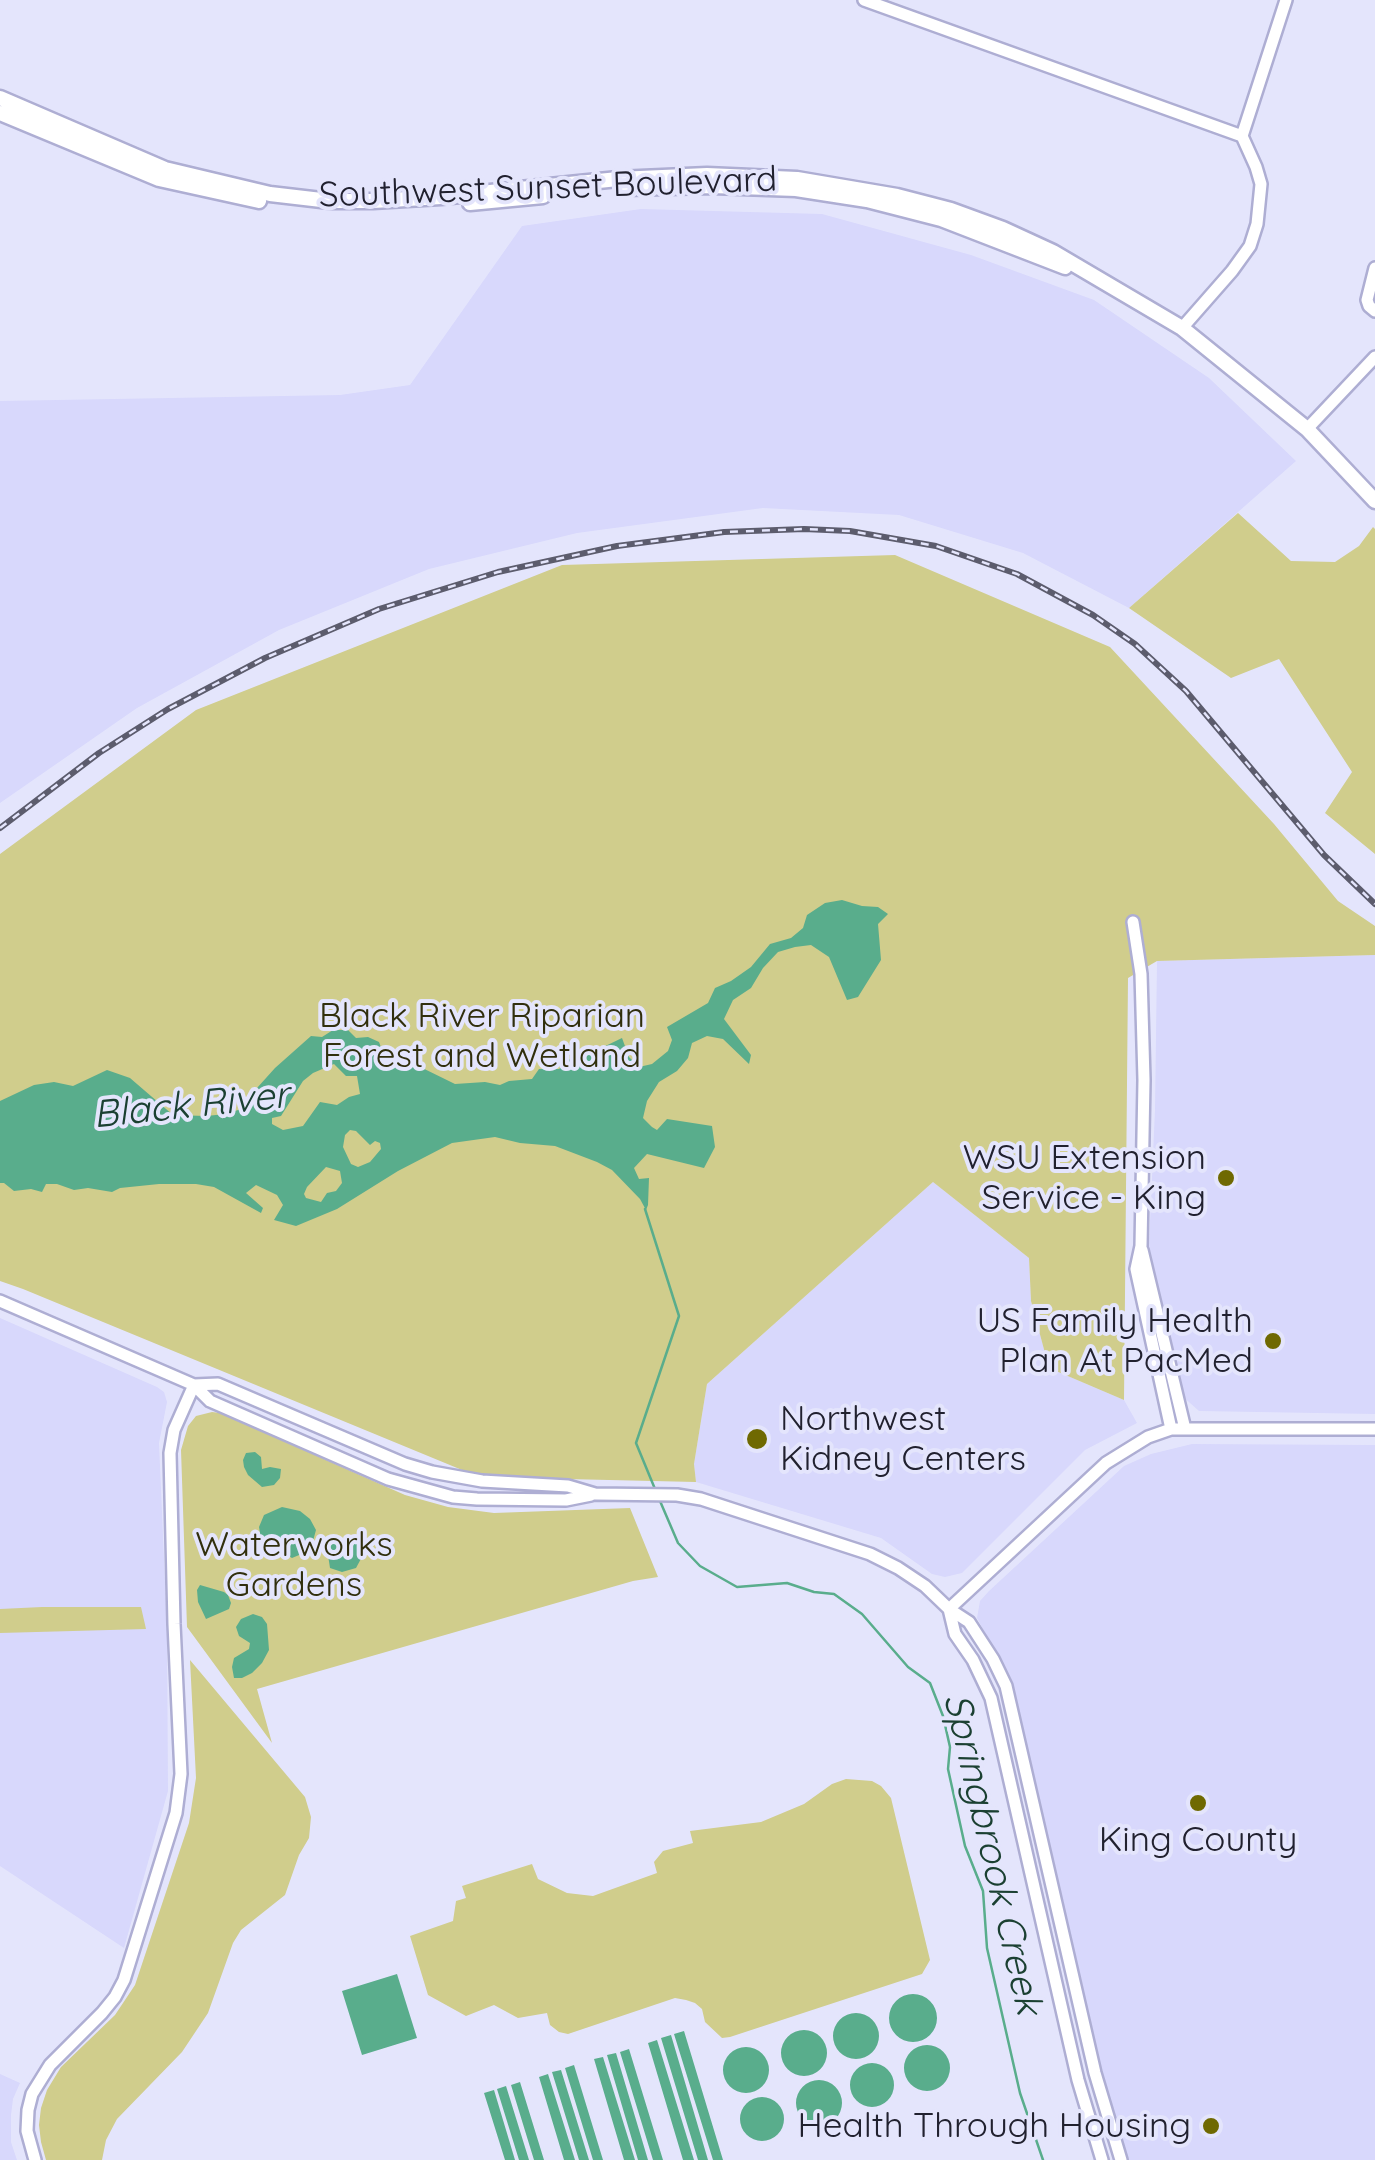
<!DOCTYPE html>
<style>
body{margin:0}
canvas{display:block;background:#e4e5fc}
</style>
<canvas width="1375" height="2160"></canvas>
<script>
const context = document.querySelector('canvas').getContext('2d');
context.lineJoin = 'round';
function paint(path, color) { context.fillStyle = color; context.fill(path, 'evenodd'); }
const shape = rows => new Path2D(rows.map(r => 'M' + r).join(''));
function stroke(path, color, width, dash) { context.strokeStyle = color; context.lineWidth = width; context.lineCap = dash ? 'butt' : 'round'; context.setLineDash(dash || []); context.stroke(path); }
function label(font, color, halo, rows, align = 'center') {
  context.font = font + ' Quicksand,sans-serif'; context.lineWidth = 8; context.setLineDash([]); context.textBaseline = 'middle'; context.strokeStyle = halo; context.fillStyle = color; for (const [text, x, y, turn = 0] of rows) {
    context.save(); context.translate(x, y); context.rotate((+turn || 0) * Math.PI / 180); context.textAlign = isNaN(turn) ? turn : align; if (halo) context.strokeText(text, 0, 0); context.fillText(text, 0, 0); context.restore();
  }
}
paint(shape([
 [641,209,822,214,971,255,1094,300,1209,378,1296,461,1129,608,1023,553,899,515,763,508,577,533,429,569,279,630,137,708,0,803,0,401,340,395,410,385,522,226],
 [1375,955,1375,1414,1199,1411,1181,1395,1148,1267,1155,1110,1157,961],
 [933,1182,1029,1258,1031,1301,1049,1368,1124,1400,1137,1423,1085,1450,962,1573,945,1577,932,1574,881,1538,696,1482,694,1464,707,1384],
 [0,1318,157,1387,164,1392,167,1402,159,1443,167,1628,168,1791,124,1948,0,1866],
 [1192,1444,1375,1445,1375,2160,1126,2160,1114,2131,1084,2010,1016,1703,1006,1672,977,1618,980,1601,989,1591,1124,1466,1151,1454],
 [0,2074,20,2083,13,2099,11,2115,11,2142,17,2160,0,2160]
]), '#d8d8fc');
paint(shape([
 [1238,513,1291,561,1335,562,1359,546,1373,527,1375,529,1375,854,1325,813,1352,772,1279,659,1231,678,1129,608],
 [895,555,1110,647,1274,824,1338,901,1375,926,1375,955,1157,961,1128,978,1124,1400,1049,1368,1031,1301,1029,1258,933,1182,707,1384,694,1464,696,1482,479,1477,23,1289,0,1281,0,854,196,710,562,565],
 [212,1412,220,1413,405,1495,448,1507,494,1513,630,1508,658,1577,633,1581,257,1689,272,1743,187,1627,181,1450,188,1426,196,1416],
 [42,1607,141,1607,146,1629,0,1633,0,1609],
 [190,1660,305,1797,311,1817,309,1838,299,1855,285,1895,241,1930,233,1943,208,2013,182,2052,117,2119,106,2140,102,2160,46,2160,41,2142,39,2125,41,2108,47,2090,61,2067,115,2015,135,1985,189,1823,196,1778],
 [846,1779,872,1781,881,1786,891,1798,930,1960,922,1974,730,2037,722,2038,705,2022,702,2009,695,2003,686,2000,675,1998,568,2034,559,2032,550,2025,547,2013,518,2018,494,2005,466,2016,428,1995,410,1936,453,1921,456,1901,466,1898,462,1886,532,1864,538,1879,567,1893,593,1896,657,1873,654,1862,663,1851,693,1843,690,1831,761,1822,804,1804,832,1784]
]), '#d0cd8c');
paint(shape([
 [842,900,862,906,878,907,888,914,878,924,881,960,858,997,847,1000,829,957,811,945,795,947,778,952,763,968,751,988,733,1000,724,1019,751,1055,749,1064,723,1039,707,1036,692,1043,688,1058,677,1071,659,1082,647,1101,643,1118,652,1127,657,1130,667,1119,712,1126,715,1147,704,1168,647,1154,634,1168,639,1179,649,1178,648,1205,646,1210,640,1199,612,1170,597,1162,555,1146,520,1143,495,1137,452,1143,398,1171,337,1209,296,1226,274,1220,283,1205,277,1195,256,1185,246,1193,263,1208,261,1213,214,1187,196,1184,159,1184,120,1188,112,1192,88,1188,74,1190,57,1184,46,1184,42,1192,31,1189,14,1191,4,1183,0,1183,0,1101,34,1085,54,1082,73,1086,107,1070,130,1078,173,1115,206,1116,226,1114,250,1106,258,1100,257,1088,275,1068,311,1036,322,1037,333,1030,348,1030,356,1038,368,1037,379,1042,382,1050,394,1058,404,1059,455,1084,485,1082,500,1085,509,1081,532,1079,539,1069,559,1069,573,1056,593,1052,622,1038,629,1057,639,1067,652,1064,668,1051,672,1040,667,1027,708,1003,715,988,731,981,751,967,770,944,791,938,803,928,807,915,825,903],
 [334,1064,346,1076,357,1076,360,1094,349,1097,337,1105,320,1102,303,1126,283,1130,272,1124,272,1118,281,1116,303,1081,313,1073],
 [350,1130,356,1131,370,1145,375,1141,380,1143,381,1149,370,1162,358,1167,351,1164,343,1147,345,1135],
 [326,1167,340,1171,342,1183,336,1191,327,1193,321,1202,306,1198,304,1194,307,1187],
 [255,1452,261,1457,262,1469,270,1467,281,1469,280,1478,274,1485,262,1487,248,1475,244,1467,243,1460,246,1453],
 [282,1507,300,1511,310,1519,316,1530,313,1541,304,1553,292,1558,261,1539,259,1527,264,1515],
 [336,1540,349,1540,361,1546,363,1555,356,1568,342,1572,330,1568,328,1555,329,1547],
 [200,1585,224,1592,228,1595,231,1603,229,1609,206,1619,198,1602,197,1590],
 [253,1614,262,1617,267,1624,269,1650,262,1663,252,1673,242,1678,234,1678,232,1667,234,1658,249,1649,250,1643,239,1636,236,1627,241,1619],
 [397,1974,417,2038,362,2055,342,1991],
 '889 2018a24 24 0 1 1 48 0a24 24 0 1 1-48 0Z',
 '833 2036a23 23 0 1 1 46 0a23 23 0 1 1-46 0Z',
 '781 2053a23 23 0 1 1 46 0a23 23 0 1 1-46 0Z',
 [684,2031,723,2160,713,2160,674,2034],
 [671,2035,708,2160,698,2160,661,2038],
 [657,2040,694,2160,683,2160,648,2043],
 '904 2068a23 23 0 1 1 46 0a23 23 0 1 1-46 0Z',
 '723 2070a23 23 0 1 1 46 0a23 23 0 1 1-46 0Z',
 [629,2049,663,2160,653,2160,620,2052],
 [616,2053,648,2160,638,2160,607,2055],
 [603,2057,635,2160,624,2160,594,2059],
 '850 2085a22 22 0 1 1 44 0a22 22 0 1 1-44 0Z',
 [574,2065,603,2160,593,2160,565,2068],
 [561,2070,589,2160,579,2160,552,2072],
 [548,2074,575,2160,564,2160,539,2077],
 '796 2103a23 23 0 1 1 46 0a23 23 0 1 1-46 0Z',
 [520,2082,544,2160,534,2160,511,2085],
 [506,2086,529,2160,519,2160,497,2089],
 [494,2090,515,2160,505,2160,484,2093],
 '740 2119a22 22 0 1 1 44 0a22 22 0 1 1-44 0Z'
]), '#59ad8c');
stroke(shape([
 [645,1209,679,1316,636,1443,655,1489],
 [660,1501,678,1543,700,1566,737,1587,787,1583,814,1592,834,1594,862,1614,908,1667,930,1683,943,1716,950,1747,948,1769,965,1846,983,1891,987,1948,1020,2093,1043,2160]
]), '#59ad8c', 2.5);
const minor = shape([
 [864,0,1242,136],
 [1375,268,1367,300,1369,306,1375,311],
 [1182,328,1232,271,1250,246,1257,224,1261,184,1256,167,1242,136,1286,0],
 [1307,429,1375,357],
 [1133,922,1141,974,1144,1080,1141,1246,1136,1269,1171,1429],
 [1142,1250,1185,1429],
 [0,1301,194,1385,210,1401,388,1479,453,1497,477,1499,566,1500,591,1495],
 [194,1385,218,1384,405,1464,432,1472,482,1481,568,1486,595,1494,677,1495,701,1499,870,1554,898,1568,925,1586,949,1609,969,1622,993,1659,1006,1686,1095,2073,1121,2160],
 [949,1609,955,1634,973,1660,991,1698,1078,2080,1102,2160],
 [949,1609,1106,1463,1148,1437,1171,1429,1375,1429],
 [35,2160,27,2131,28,2110,32,2094,50,2065,102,2013,115,1997,124,1980,176,1813,181,1774,174,1624,170,1453,174,1430,194,1385]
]);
const major = shape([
 [0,98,165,169,270,194,330,201,373,201,441,197,618,179,707,175,797,179,897,196,951,210,1003,229,1053,252,1182,328,1307,429,1375,501],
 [0,113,159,179,259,201],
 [624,188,712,186,796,189,867,200,941,219,1065,267],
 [470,203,543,196]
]);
stroke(minor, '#aeaed3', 16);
stroke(major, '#aeaed3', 19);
stroke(minor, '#fff', 11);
stroke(major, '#fff', 14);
const rail = shape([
 [0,828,99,753,168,709,265,658,379,609,498,572,617,546,724,532,804,529,850,531,936,546,1017,574,1093,615,1135,644,1186,691,1324,855,1375,904]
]);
stroke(rail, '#5c5c6d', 6);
stroke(rail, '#e4e5fc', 2.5, [8]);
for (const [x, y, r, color] of [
 [1226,1178,10,"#6f6901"],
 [1273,1341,10,"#6f6901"],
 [757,1439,12,"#6f6901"],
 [1198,1803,10,"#6f6901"],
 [1211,2126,10,"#6f6901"]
]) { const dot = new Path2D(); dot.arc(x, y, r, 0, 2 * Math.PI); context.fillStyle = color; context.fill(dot); stroke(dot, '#e4e5fc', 4); }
label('35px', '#21212f', '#e4e5fc', [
 ["Southwest Sunset Boulevard",548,188,-2]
]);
label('35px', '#312f0d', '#e4e5fc', [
 ["Black River Riparian",482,1016],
 ["Forest and Wetland",482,1056],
 ["Waterworks",294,1545],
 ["Gardens",294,1585]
]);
label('35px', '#21212f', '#e4e5fc', [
 ["WSU Extension",1206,1158],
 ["Service - King",1206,1198],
 ["US Family Health",1253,1321],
 ["Plan At PacMed",1253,1361],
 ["Northwest",780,1419,"left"],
 ["Kidney Centers",780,1459,"left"],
 ["King County",1198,1840,"center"],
 ["Health Through Housing",1191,2126]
], 'right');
label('italic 38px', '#1b4032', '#e4e5fc', [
 ["Black River",191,1106,-6],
 ["Springbrook Creek",992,1854,77]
]);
</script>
